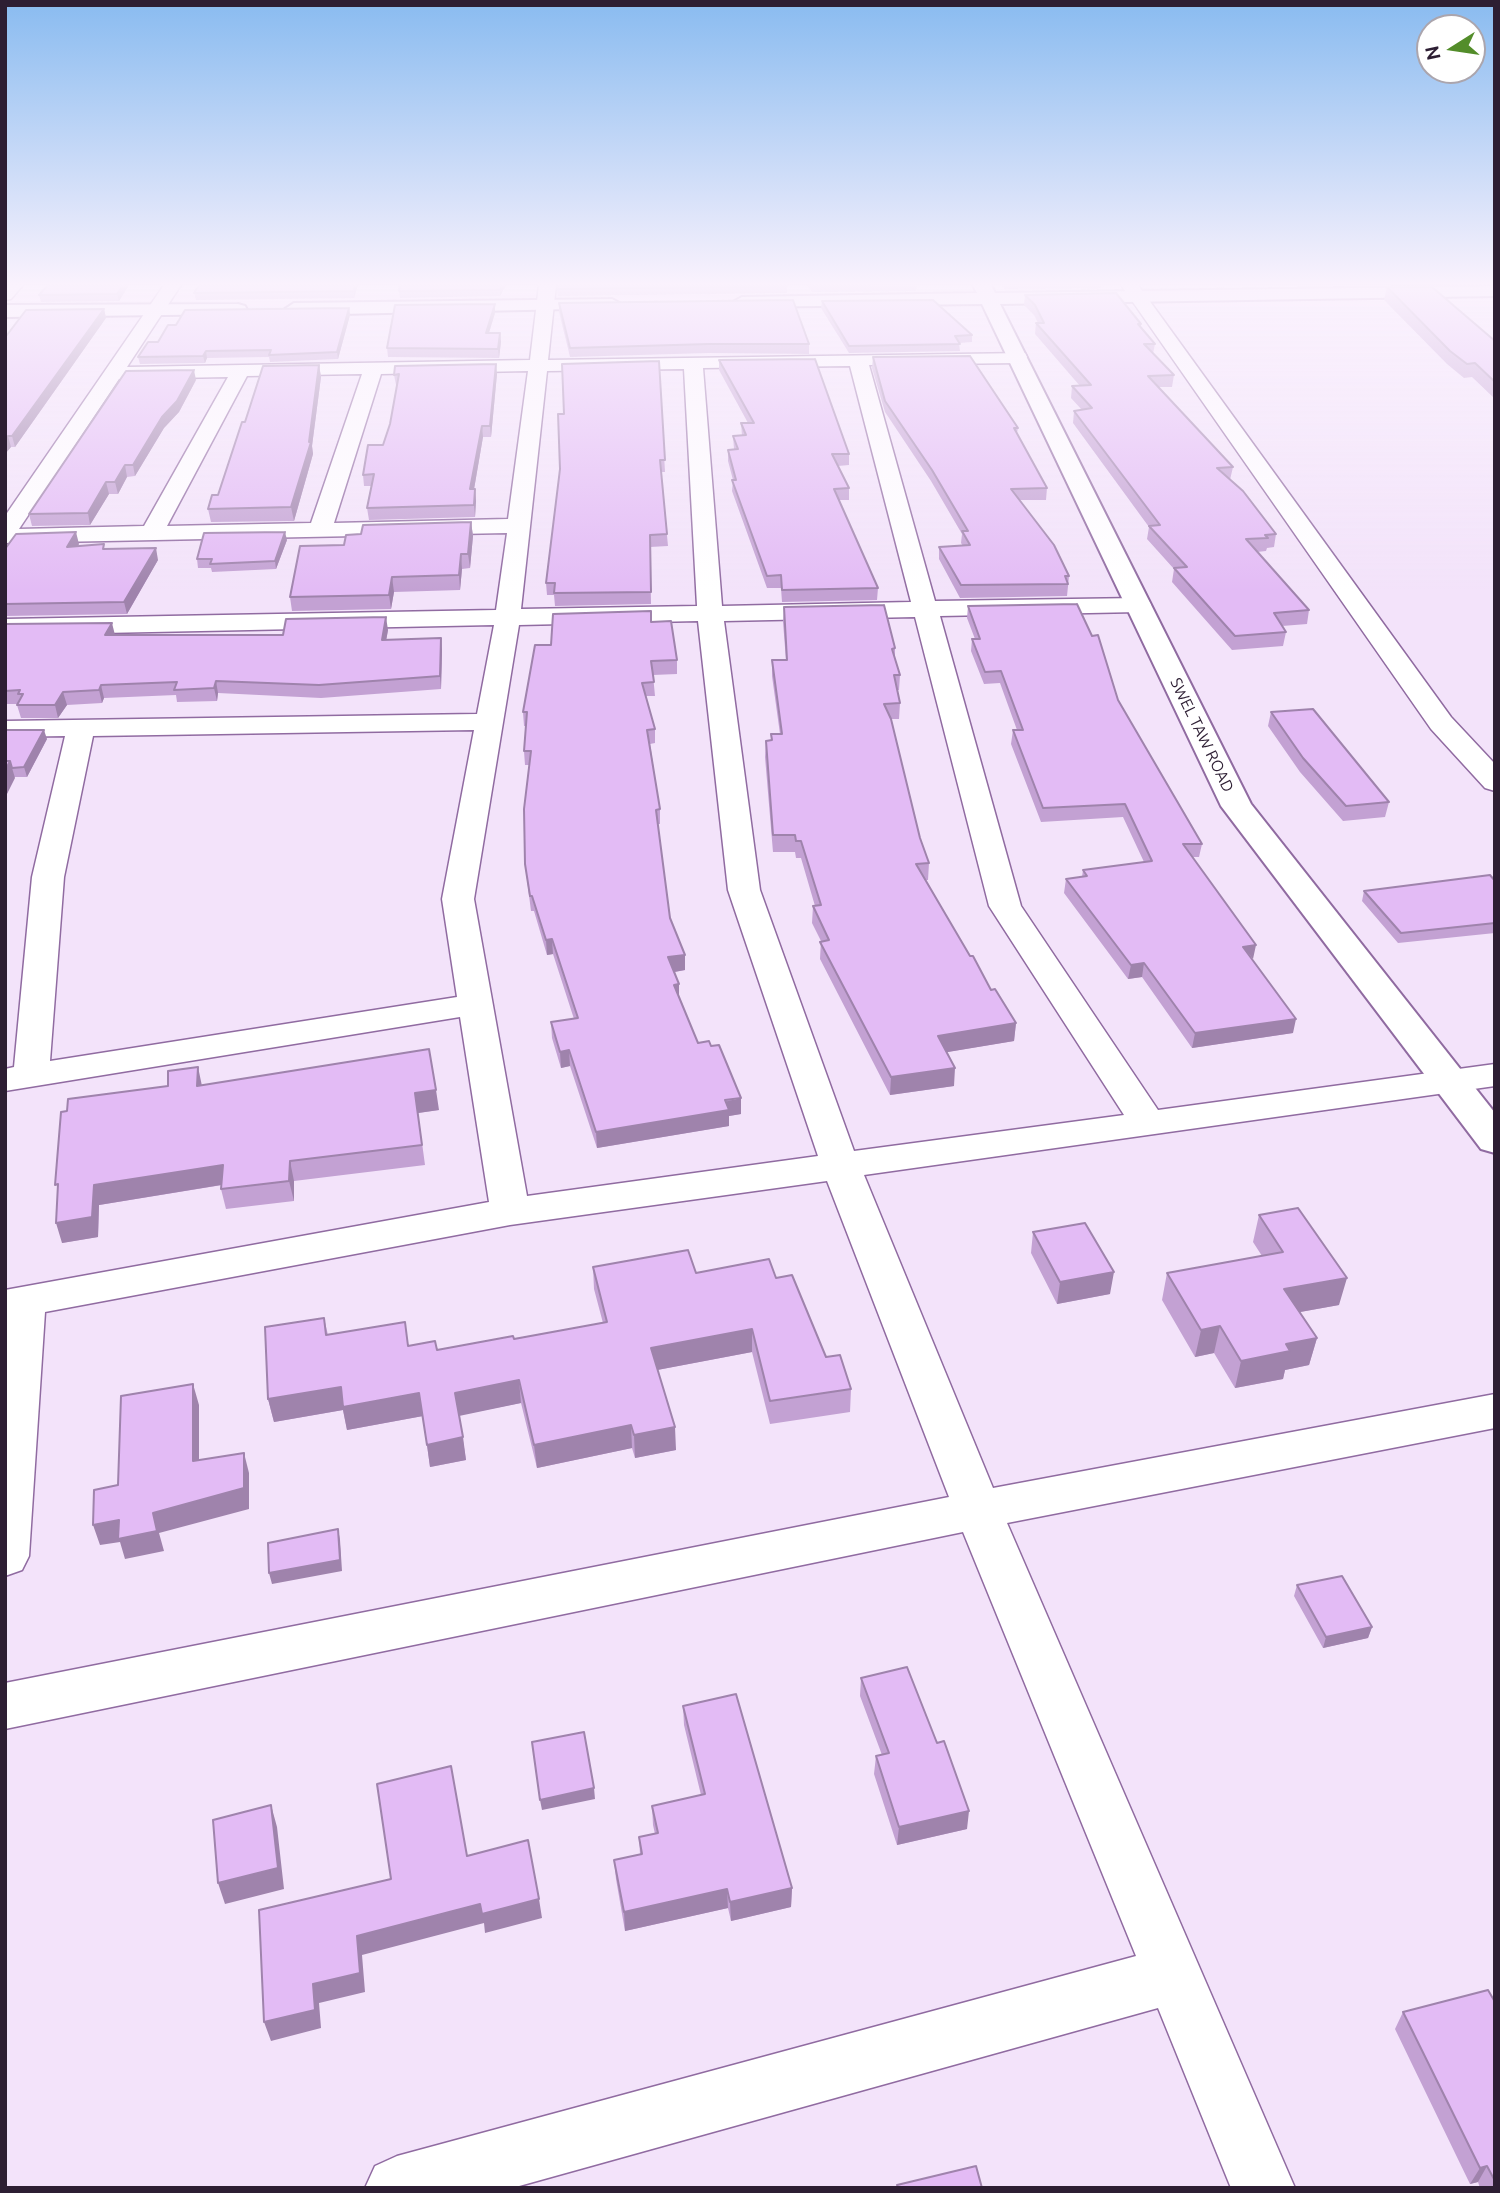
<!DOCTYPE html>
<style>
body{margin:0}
#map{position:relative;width:1500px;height:2193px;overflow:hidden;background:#f3e3fa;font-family:Ubuntu,sans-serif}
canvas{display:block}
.frame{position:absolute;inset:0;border:7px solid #2d1e33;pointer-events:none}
.north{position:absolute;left:1416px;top:14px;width:70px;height:70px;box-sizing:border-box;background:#fff;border:2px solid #aba5ad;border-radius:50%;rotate:258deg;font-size:19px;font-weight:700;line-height:28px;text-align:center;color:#2d1e33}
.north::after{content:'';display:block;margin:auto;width:24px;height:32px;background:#538d2a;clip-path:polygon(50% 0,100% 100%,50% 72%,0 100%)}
</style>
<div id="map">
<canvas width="1500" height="2193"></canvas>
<div class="frame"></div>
<div class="north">N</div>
</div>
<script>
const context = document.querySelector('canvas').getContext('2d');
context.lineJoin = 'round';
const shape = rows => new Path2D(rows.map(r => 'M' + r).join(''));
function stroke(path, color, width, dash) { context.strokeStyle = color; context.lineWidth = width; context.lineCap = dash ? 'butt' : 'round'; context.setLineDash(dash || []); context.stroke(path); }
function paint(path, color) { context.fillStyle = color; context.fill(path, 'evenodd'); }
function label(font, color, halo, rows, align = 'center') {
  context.font = font + ' Ubuntu,sans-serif'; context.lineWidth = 6; context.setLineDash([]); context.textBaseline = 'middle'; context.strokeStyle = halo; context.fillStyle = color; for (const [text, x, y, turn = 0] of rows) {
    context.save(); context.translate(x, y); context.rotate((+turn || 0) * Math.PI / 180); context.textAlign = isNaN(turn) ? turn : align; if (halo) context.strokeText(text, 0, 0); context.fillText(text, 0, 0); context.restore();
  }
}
const minor = shape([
 [5,285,23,285,11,299,5,300,5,285],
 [164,285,181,285,127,367,530,360,539,285,556,285,548,360,1025,353,1027,357,1018,363,869,365,935,601,1139,598,1148,600,1151,605,1148,610,1139,612,940,616,1021,906,1158,1110,1495,1064,1495,1086,864,1175,993,1488,1495,1394,1495,1428,1007,1523,1295,2188,1231,2188,1158,2008,512,2188,365,2188,375,2166,397,2156,1136,1956,963,1532,5,1729,5,1683,949,1497,827,1181,510,1225,45,1312,29,1556,22,1570,5,1576,5,1290,489,1202,460,1017,5,1091,5,1069,14,1067,32,877,65,736,5,737,5,721,477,714,494,625,5,635,5,619,496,610,507,533,5,543,5,516,164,285],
 [850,366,911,602,722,606,703,368,850,366],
 [684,369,697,606,521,609,547,371,684,369],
 [528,371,508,519,334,523,381,374,528,371],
 [362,374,311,523,167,526,247,376,362,374],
 [228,377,144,526,19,529,119,379,228,377],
 [915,617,989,906,1124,1115,854,1151,760,890,724,621,915,617],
 [698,621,728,890,818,1156,527,1196,474,899,519,625,698,621],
 [474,730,442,899,457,997,50,1061,64,877,93,736,474,730],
 [1121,285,1138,285,1451,717,1495,764,1495,791,1485,788,1431,729,1121,285]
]);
const tertiary = shape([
 [973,285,991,285,995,293,1495,286,1495,296,1000,304,1251,804,1495,1113,1495,1153,1481,1149,1221,806,982,304,742,307,733,302,742,297,977,293,973,285],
 [612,299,621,304,618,308,294,315,285,309,294,303,612,299],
 [238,304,245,306,247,310,245,314,5,317,5,305,238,304]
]);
stroke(minor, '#906ba1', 3);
stroke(tertiary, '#906ba1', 4);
paint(minor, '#fff');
paint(tertiary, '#fff');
paint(shape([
 [48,285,129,285,119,301,41,302,39,295],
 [199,285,358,285,354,298,196,300,194,293],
 [400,285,506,285,500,296,400,298,399,291],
 [807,285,917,285,916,291,812,292],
 [1002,285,1101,285,1101,288,1004,289],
 [787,286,787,293,558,296,557,289],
 [1387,287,1495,341,1495,399,1472,377,1464,378,1447,364,1384,300],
 [1025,295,1141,324,1141,327,1155,344,1153,354,1174,375,1172,387,1158,387,1233,467,1230,480,1276,534,1274,547,1267,548,1266,551,1257,552,1309,610,1307,624,1282,626,1286,632,1283,646,1232,650,1172,582,1174,569,1147,539,1149,527,1073,423,1074,411,1082,410,1071,398,1072,386,1080,386,1035,334,1036,323,1038,323,1034,315,1024,305],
 [822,301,972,335,972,342,959,343,960,351,849,353,821,308],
 [559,303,809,344,809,354,709,353,570,357,559,312],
 [495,304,495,313,489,333,500,333,501,342,499,358,388,357,387,348],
 [349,308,350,315,338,359,270,362,269,357,207,358,205,363,140,364,138,357,158,342,176,325],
 [104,309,106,318,15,447,11,447,5,454,5,335],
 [873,357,1018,428,1017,433,1047,488,1046,500,1019,500,1069,576,1067,596,960,598,939,559,939,547,963,546,961,543,962,534,931,481,885,412,872,368],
 [719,360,849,454,849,465,838,466,849,488,849,500,839,500,878,588,877,600,782,602,781,588,767,588,732,491,733,480,728,461,728,450,734,449,733,436,742,436,741,423,748,423,719,370],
 [659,361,665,472,661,472,668,546,650,547,651,604,555,606,554,595,547,595,546,583,560,469,564,414],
 [319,365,321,377,312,446,313,454,294,521,211,522,208,509,218,495,245,422],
 [497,374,491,437,483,437,474,489,475,489,476,501,475,517,369,520,367,508,371,486,364,486,363,475,383,445,390,424,397,385,396,385,394,375],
 [196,380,179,412,164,428,135,476,127,477,118,494,109,494,90,525,32,526,29,514],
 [471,522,473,536,470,568,462,569,460,590,394,592,391,609,292,611,290,597,344,545,361,534],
 [287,540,276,569,212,572,211,568,198,568,197,559],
 [79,544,77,547,105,549,158,560,127,614,5,616,5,549],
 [968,606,1118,700,1202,844,1199,857,1192,857,1252,959,1293,1033,1192,1048,1142,977,1128,979,1064,893,1066,879,1082,877,1083,870,1144,862,1123,817,1041,822,1011,744,1013,730,1017,730,1000,683,984,684,971,651,972,639,975,639,967,618],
 [784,607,895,648,895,658,900,675,899,690,897,690,900,703,899,719,891,719,920,838,929,863,928,880,926,880,970,956,991,990,1016,1023,1014,1041,947,1052,954,1086,890,1095,820,959,821,941,812,923,813,906,815,906,801,858,796,858,795,852,773,852,765,757,766,741,771,740,771,734,780,734,772,676,772,660,786,660,783,622],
 [651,622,677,660,677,674,653,675,655,696,646,696,655,729,655,743,650,744,660,809,660,824,658,824,670,918,685,955,685,970,674,972,679,984,679,996,698,1043,741,1114,729,1116,729,1126,597,1148,570,1066,561,1068,552,1038,551,1022,574,1019,553,954,547,955,534,911,531,911,525,864,529,765,525,765,524,751,526,726,524,726,523,712,551,645],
 [5,624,115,635,283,635,388,630,386,640,441,638,442,650,441,689,321,698,218,693,217,701,177,702,176,695,104,698,102,703,67,705,58,718,21,718,17,705,18,704,5,704],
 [1271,712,1389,802,1385,817,1343,821,1300,772,1268,726],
 [5,732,47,739,27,777,14,777,5,798],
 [1495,881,1495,933,1398,943,1362,901,1364,891],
 [202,1085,439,1110,418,1113,425,1165,294,1181,294,1201,226,1209,221,1189,222,1185,99,1205,98,1237,62,1243,67,1111,168,1086],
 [1259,1215,1339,1305,1300,1312,1317,1338,1309,1365,1285,1370,1283,1379,1235,1388,1214,1353,1195,1357,1162,1300,1167,1273,1262,1256,1253,1242],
 [1033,1232,1110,1294,1057,1304,1031,1253],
 [593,1267,776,1278,826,1357,851,1389,850,1412,770,1424,752,1352,657,1370,676,1450,635,1458,632,1448,537,1468,521,1403,459,1415,466,1460,430,1467,423,1416,347,1430,343,1410,274,1422,268,1399,324,1318,328,1335,437,1350,514,1339,603,1323,594,1289],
 [1297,1585,1372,1627,1368,1638,1323,1648,1294,1596],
 [861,1678,937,1743,967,1829,897,1845,874,1774,876,1756,882,1755,860,1696],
 [683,1706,792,1888,791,1907,731,1921,728,1908,625,1931,616,1879,614,1860,640,1854,639,1837,655,1834,653,1825,652,1806,701,1795,684,1725],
 [1495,2002,1495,2188,1480,2188,1478,2182,1470,2184,1395,2029,1403,2012]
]), '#c3a1d3');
paint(shape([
 [123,285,129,285,119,301,117,294],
 [355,285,358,285,354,298,354,291],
 [502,285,506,285,500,296,500,290],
 [495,304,495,313,486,342,486,333],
 [349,308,350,315,338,359,337,352],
 [104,309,106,318,15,447,12,436],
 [500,333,501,342,499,358,498,349],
 [206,351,207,358,205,363,203,356],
 [496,364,497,374,491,437,490,426],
 [319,365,321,377,312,446,313,454,294,521,291,507,309,442],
 [194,370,196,380,179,412,164,428,135,476,133,465,162,417],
 [482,426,483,437,472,501,470,489],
 [8,436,11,447,5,454,5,439],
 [125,465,127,477,118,494,115,482],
 [106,482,109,494,90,525,88,513],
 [475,489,476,501,475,517,474,505],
 [471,522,473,536,470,568,468,554],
 [76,532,79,544,70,559,67,547],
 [285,532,287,540,276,569,275,561],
 [156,548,158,560,127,614,124,602],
 [461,554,462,569,460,590,459,575],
 [392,577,394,592,391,609,389,595],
 [386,617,388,630,384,653,382,640],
 [112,623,115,635,105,635],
 [441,638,442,650,441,689,440,676],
 [216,681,218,693,217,701,214,688],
 [101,685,104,698,102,703,99,690],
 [63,692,67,705,58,718,55,705],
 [44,730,47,739,27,777,24,767],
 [10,761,15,778,5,798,5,771],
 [552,939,553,954,547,955,546,940],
 [1256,945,1253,959,1243,947],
 [685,955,685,970,669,973,668,957],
 [1144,963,1142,977,1128,979,1131,965],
 [679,984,679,1000,674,985],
 [1296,1019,1293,1033,1192,1048,1195,1033],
 [1016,1023,1014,1041,936,1054,938,1036],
 [569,1050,570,1066,561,1068,560,1052],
 [198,1067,202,1086,197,1086],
 [955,1068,954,1086,890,1095,891,1077],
 [436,1090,439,1110,418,1113,415,1093],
 [741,1098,741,1114,729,1116,729,1126,597,1148,596,1132],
 [290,1161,294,1181,294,1201,289,1181],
 [223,1165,227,1184,99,1205,98,1237,62,1243,56,1223,94,1185],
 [1114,1272,1110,1294,1057,1304,1060,1282],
 [1347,1278,1339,1305,1278,1316,1284,1289],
 [1220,1326,1214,1353,1195,1357,1201,1330],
 [752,1329,752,1352,652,1371,651,1348],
 [1317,1338,1309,1365,1285,1370,1283,1379,1235,1388,1241,1361,1286,1344],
 [519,1380,521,1403,459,1416,455,1393],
 [193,1384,199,1405,199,1481,193,1461],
 [341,1387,419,1393,423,1416,347,1430,343,1410,274,1422,268,1399],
 [631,1425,632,1448,537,1468,534,1445],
 [675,1427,676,1450,635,1458,634,1435],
 [463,1437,466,1460,430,1467,427,1445],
 [244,1453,249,1473,249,1509,159,1533,164,1551,125,1559,120,1542,100,1545,93,1525,153,1513],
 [338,1529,340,1540,342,1571,272,1584,269,1573],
 [1372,1627,1368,1638,1323,1648,1326,1637],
 [594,1788,595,1799,542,1810,540,1800],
 [271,1805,277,1827,284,1889,225,1904,218,1883],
 [969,1811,967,1829,897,1845,899,1827],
 [792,1888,791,1907,731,1921,730,1902],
 [727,1889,728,1908,625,1931,624,1912],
 [539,1899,542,1918,485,1933,484,1923,362,1955,365,1992,319,2003,321,2028,271,2041,264,2022,313,1984,357,1936,480,1904],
 [1487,2166,1478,2182,1470,2184,1480,2168]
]), '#9f83ac');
const building = shape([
 [48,285,123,285,117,294,39,295,48,285],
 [199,285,355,285,354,291,194,293,199,285],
 [400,285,502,285,500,290,399,291,400,285],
 [558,285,787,285,787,286,557,289,558,285],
 [812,285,869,285,812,286,812,285],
 [1387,287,1432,287,1495,341,1495,382,1475,363,1467,364,1450,351,1387,287],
 [1116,293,1141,324,1138,324,1155,344,1144,344,1174,375,1148,376,1233,467,1217,468,1243,491,1276,534,1265,535,1268,538,1246,539,1309,610,1274,613,1286,632,1235,636,1174,568,1187,567,1149,526,1160,525,1074,411,1092,408,1072,386,1091,385,1036,323,1044,323,1035,305,1025,295,1116,293],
 [793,300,809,344,709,344,570,348,559,303,793,300],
 [933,300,972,335,955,336,960,344,849,346,822,301,933,300],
 [495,304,486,333,500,333,498,349,387,348,395,305,495,304],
 [349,308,337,352,269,355,271,350,206,351,203,356,138,357,148,342,158,342,168,325,176,325,185,310,349,308],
 [104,309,12,436,8,436,5,439,5,335,7,335,26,310,104,309],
 [970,356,1018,428,1014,428,1047,488,1011,489,1054,545,1069,576,1065,576,1068,584,961,585,939,547,970,545,962,531,968,531,932,470,885,401,873,357,970,356],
 [815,359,849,454,832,454,849,488,834,489,878,588,782,590,781,575,767,576,732,480,736,480,728,450,738,449,733,436,746,435,741,423,754,423,719,360,815,359],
 [659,361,665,460,660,460,667,534,650,535,651,592,554,593,555,583,546,583,560,469,558,414,564,414,562,364,659,361],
 [496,364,490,426,482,426,470,489,475,489,474,505,367,508,374,474,363,475,368,445,383,445,390,424,399,374,394,375,395,366,496,364],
 [319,365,309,442,311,442,291,507,208,509,212,495,218,495,242,422,245,422,263,366,319,365],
 [194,370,177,401,162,417,133,465,125,465,115,482,106,482,88,513,29,514,126,371,194,370],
 [471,522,468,554,461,554,459,575,392,577,389,595,290,597,300,546,344,545,346,535,361,534,363,525,471,522],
 [76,532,67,547,104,544,103,549,156,548,124,602,5,604,5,549,16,534,76,532],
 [285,532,275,561,210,564,212,559,197,559,204,533,285,532],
 [1077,604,1092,636,1098,635,1118,700,1202,844,1183,844,1256,945,1243,947,1296,1019,1195,1033,1144,963,1131,965,1066,879,1087,876,1083,870,1152,861,1125,804,1043,808,1013,730,1023,730,1001,671,985,672,972,639,980,639,968,606,1077,604],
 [884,605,895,648,892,649,900,675,894,675,900,703,884,704,891,719,920,838,929,863,916,864,970,956,973,956,991,990,995,989,1016,1023,938,1036,955,1068,891,1077,820,942,829,940,813,906,821,905,801,841,796,841,795,835,773,835,766,741,772,740,771,734,782,734,772,660,787,660,784,607,884,605],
 [651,611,651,622,671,621,677,660,651,661,654,682,642,683,655,729,647,730,660,809,656,810,670,918,685,955,668,957,679,984,674,985,698,1043,709,1041,711,1046,719,1045,741,1098,725,1100,729,1110,596,1132,569,1050,560,1052,551,1022,578,1018,552,939,546,940,532,896,530,896,525,864,524,809,531,751,524,751,527,712,523,712,535,645,551,645,553,614,651,611],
 [386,617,382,640,441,638,440,676,319,685,216,681,214,688,174,690,177,682,101,685,99,690,63,692,55,705,17,705,23,694,18,694,20,690,5,691,5,624,112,623,105,635,283,635,286,619,386,617],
 [1313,709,1389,802,1346,806,1303,758,1271,712,1313,709],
 [6,730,44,730,24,767,12,768,10,761,5,761,5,732,6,730],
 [5,761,10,761,5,771,5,761],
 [1490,875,1495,881,1495,923,1401,933,1364,891,1490,875],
 [429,1049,436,1090,415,1093,422,1145,290,1161,289,1181,221,1189,223,1165,94,1185,92,1217,56,1223,58,1184,55,1185,61,1112,67,1111,68,1099,168,1086,168,1071,198,1067,197,1086,429,1049],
 [1298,1208,1347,1278,1284,1289,1317,1338,1286,1344,1290,1351,1241,1361,1220,1326,1201,1330,1167,1273,1283,1252,1259,1215,1298,1208],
 [1085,1223,1114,1272,1060,1282,1033,1232,1085,1223],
 [688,1250,696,1273,769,1259,776,1278,792,1275,826,1357,840,1355,851,1389,770,1401,752,1329,651,1348,675,1427,634,1435,631,1425,534,1445,519,1380,455,1393,463,1437,427,1445,419,1393,343,1407,341,1387,268,1399,265,1327,324,1318,326,1335,405,1322,408,1346,435,1341,437,1350,513,1336,514,1339,607,1322,593,1267,688,1250],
 [193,1384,193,1461,244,1453,244,1488,153,1513,157,1531,118,1539,119,1520,93,1525,94,1490,118,1485,121,1396,193,1384],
 [338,1529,340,1560,269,1573,268,1543,338,1529],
 [1342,1576,1372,1627,1326,1637,1297,1585,1342,1576],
 [907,1667,937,1743,944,1741,969,1811,899,1827,876,1756,889,1753,861,1678,907,1667],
 [736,1694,792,1888,730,1902,727,1889,624,1912,614,1860,642,1854,639,1837,658,1833,652,1806,705,1794,683,1706,736,1694],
 [584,1732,594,1788,540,1800,532,1742,584,1732],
 [451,1766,467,1856,528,1840,539,1899,482,1914,480,1904,357,1936,360,1973,313,1984,315,2010,264,2022,259,1910,391,1879,377,1784,451,1766],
 [271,1805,278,1868,218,1883,213,1820,271,1805],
 [1488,1990,1495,2002,1495,2181,1487,2166,1480,2168,1403,2012,1488,1990],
 [976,2166,982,2188,898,2188,897,2185,976,2166]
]);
paint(building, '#e3bbf5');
stroke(building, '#9f83ac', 2);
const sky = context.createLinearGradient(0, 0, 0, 592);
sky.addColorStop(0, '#89bbf0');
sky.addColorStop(0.48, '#faf2fd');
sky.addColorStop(1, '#faf2fd00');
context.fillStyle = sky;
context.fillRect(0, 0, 1500, 592);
label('16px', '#2d1e33', '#fff', [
 ["SWEL TAW ROAD",1202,735,64]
]);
</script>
